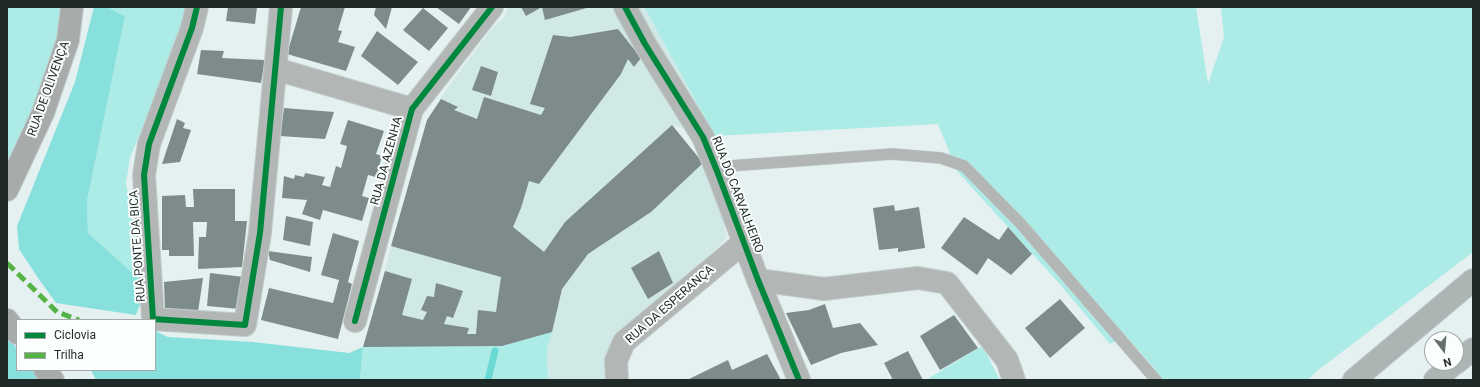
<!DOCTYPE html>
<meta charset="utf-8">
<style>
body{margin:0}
#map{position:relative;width:1480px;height:387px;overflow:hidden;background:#e4f1f0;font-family:Roboto,sans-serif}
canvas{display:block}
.frame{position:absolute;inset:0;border:8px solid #1f2928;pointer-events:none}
.legend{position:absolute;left:16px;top:319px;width:140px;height:52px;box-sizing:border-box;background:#fafffe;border:1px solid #a2a9a8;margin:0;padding:5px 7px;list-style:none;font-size:12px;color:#1f2928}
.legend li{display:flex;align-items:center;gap:8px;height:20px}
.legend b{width:20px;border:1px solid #a2a9a8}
.north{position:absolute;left:1424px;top:331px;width:40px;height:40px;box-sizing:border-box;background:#fafffe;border:1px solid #a2a9a8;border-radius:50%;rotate:164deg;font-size:11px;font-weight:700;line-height:16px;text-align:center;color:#1f2928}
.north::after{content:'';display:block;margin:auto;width:14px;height:18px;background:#646f6e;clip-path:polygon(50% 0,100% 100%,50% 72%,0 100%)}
</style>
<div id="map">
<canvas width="1480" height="387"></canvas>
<div class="frame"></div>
<ul class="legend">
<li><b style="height:5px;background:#00873e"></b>Ciclovia</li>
<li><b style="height:5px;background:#55b245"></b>Trilha</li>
</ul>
<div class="north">N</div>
</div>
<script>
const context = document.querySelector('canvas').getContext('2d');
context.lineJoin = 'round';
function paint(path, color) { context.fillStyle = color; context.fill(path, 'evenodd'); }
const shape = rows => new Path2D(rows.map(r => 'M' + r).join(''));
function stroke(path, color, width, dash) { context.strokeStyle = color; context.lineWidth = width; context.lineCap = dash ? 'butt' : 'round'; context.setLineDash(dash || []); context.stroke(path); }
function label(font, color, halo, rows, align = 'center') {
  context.font = font + ' Roboto,sans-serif'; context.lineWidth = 4; context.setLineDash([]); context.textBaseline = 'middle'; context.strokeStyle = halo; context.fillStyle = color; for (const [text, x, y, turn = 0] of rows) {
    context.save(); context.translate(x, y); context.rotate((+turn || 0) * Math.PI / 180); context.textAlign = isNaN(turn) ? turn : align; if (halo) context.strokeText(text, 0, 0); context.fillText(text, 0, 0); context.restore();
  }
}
paint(shape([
 [508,7,644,7,715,136,672,125,703,163,721,212,727,238,682,280,608,380,548,380,547,349,552,332,502,346,363,347,427,120,448,87,493,27,505,17]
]), '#d0e8e6');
paint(shape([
 [7,7,65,7,58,49,34,106,7,162],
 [107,7,191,7,130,158,126,183,138,250,147,286,88,233,87,201,125,16],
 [644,7,1196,7,1208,84,1224,37,1221,7,1473,7,1473,252,1317,371,1308,380,1148,380,1155,369,1126,336,1110,344,1058,282,957,171,938,124,715,136],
 [552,332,547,349,548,380,360,380,363,347,502,346],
 [983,347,1000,380,926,380,978,348]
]), '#adebe6');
paint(shape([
 [94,7,107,7,125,16,87,201,88,233,147,286,136,315,56,303,38,278,19,249,17,226,75,82],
 [155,331,168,337,253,342,349,353,363,347,360,380,96,380,91,370,155,370],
 [7,334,17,349,17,370,32,370,39,380,7,380]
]), '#87e0db');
stroke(shape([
 [488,380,495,351]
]), '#6ad8d3', 7);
paint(shape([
 [228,7,257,7,255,24,226,21],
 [301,7,345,7,338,30,342,31,338,42,355,47,346,71,287,54],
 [376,7,392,7,386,29,374,15],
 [436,7,471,7,459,24],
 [521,7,542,7,526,16],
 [542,7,590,7,545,20],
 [423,8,448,28,429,51,403,30],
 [618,29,641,58,634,67,628,59,621,74,539,184,529,181,521,208,513,227,544,252,565,222,672,125,703,163,651,212,588,254,562,289,552,332,502,346,363,347,385,271,412,279,402,315,423,320,427,312,421,310,427,296,434,297,436,283,463,291,453,318,447,316,444,324,469,328,467,334,476,334,478,310,496,312,501,277,391,246,427,120,441,99,458,107,454,110,477,119,484,97,541,115,545,108,530,104,553,35,570,37],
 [377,31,418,62,398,85,361,56],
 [201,50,224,51,222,58,265,60,261,83,197,74],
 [481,66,498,72,491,96,472,90],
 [284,108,334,112,325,139,280,136],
 [177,119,185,123,183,128,191,130,180,162,162,164],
 [348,120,384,131,376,154,382,156,376,177,368,175,362,196,369,198,362,221,323,210,320,220,302,214,307,200,282,198,284,176,294,179,295,175,304,177,305,173,325,177,322,185,330,187,336,166,341,168,347,146,340,144],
 [193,189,235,189,235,221,247,221,242,267,198,269,199,237,206,237,207,222,193,222,194,256,169,256,169,250,162,250,162,196,185,195,186,207,194,207],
 [894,205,895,211,919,207,925,248,898,252,898,248,879,250,873,208],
 [286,216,313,222,310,246,283,240],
 [964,217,999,240,1008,227,1032,254,1011,275,988,258,977,275,941,248],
 [333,233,359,241,348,282,352,284,338,339,261,320,269,288,333,303,339,280,321,275],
 [268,251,312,257,310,272,270,260],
 [659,251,673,283,648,299,631,268],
 [210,273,244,277,240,309,207,306],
 [203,278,198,312,165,310,164,282],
 [1060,299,1085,328,1050,358,1025,328],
 [825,304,833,328,860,323,878,345,841,353,811,365,786,313,809,310],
 [954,315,978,348,940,370,920,336],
 [908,351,923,380,893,380,884,363],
 [767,354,781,380,687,380,728,360,732,370]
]), '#7d8b8a');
const service = shape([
 [715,167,892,154,941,158,964,166,1020,223,1156,380]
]);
const minor = shape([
 [197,7,192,28,149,144,144,175,153,319,245,325,260,233,281,7],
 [625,7,645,44,703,137,717,171,758,280,799,380],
 [276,69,412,109],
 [758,280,824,289,918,278,947,283,1007,360,1014,380],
 [355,321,412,109,492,7],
 [617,380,616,361,624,342,744,242]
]);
const secondary = shape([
 [7,190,43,113,68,40,72,7],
 [7,320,17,333],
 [45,370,53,380]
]);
const motorway = shape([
 [1456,363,1473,349],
 [1354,380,1473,280],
 [1435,380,1455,363]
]);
stroke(service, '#c1cccb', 12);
stroke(minor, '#c1cccb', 24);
stroke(secondary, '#c1cccb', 24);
stroke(motorway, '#c1cccb', 24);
stroke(service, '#b2b7b6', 11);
stroke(minor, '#b2b7b6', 22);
stroke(secondary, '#a7acab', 22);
stroke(motorway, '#adb5b4', 22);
stroke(shape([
 [7,263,57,312,79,320]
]), '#55b245', 5, [10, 5]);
stroke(shape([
 [197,7,192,28,149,144,144,175,153,319,245,325,260,233,281,7],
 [625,7,645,44,703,137,717,171,758,280,799,380],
 [355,321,412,109,492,7]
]), '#00873e', 6);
label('12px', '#1f2928', '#fafffe', [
 ["RUA DE OLIVENÇA",49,89,-70],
 ["RUA DA AZENHA",387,161,-75],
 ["RUA DO CARVALHEIRO",737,195,69],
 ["RUA PONTE DA BICA",138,246,-94],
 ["RUA DA ESPERANÇA",670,305,-41]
]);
</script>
